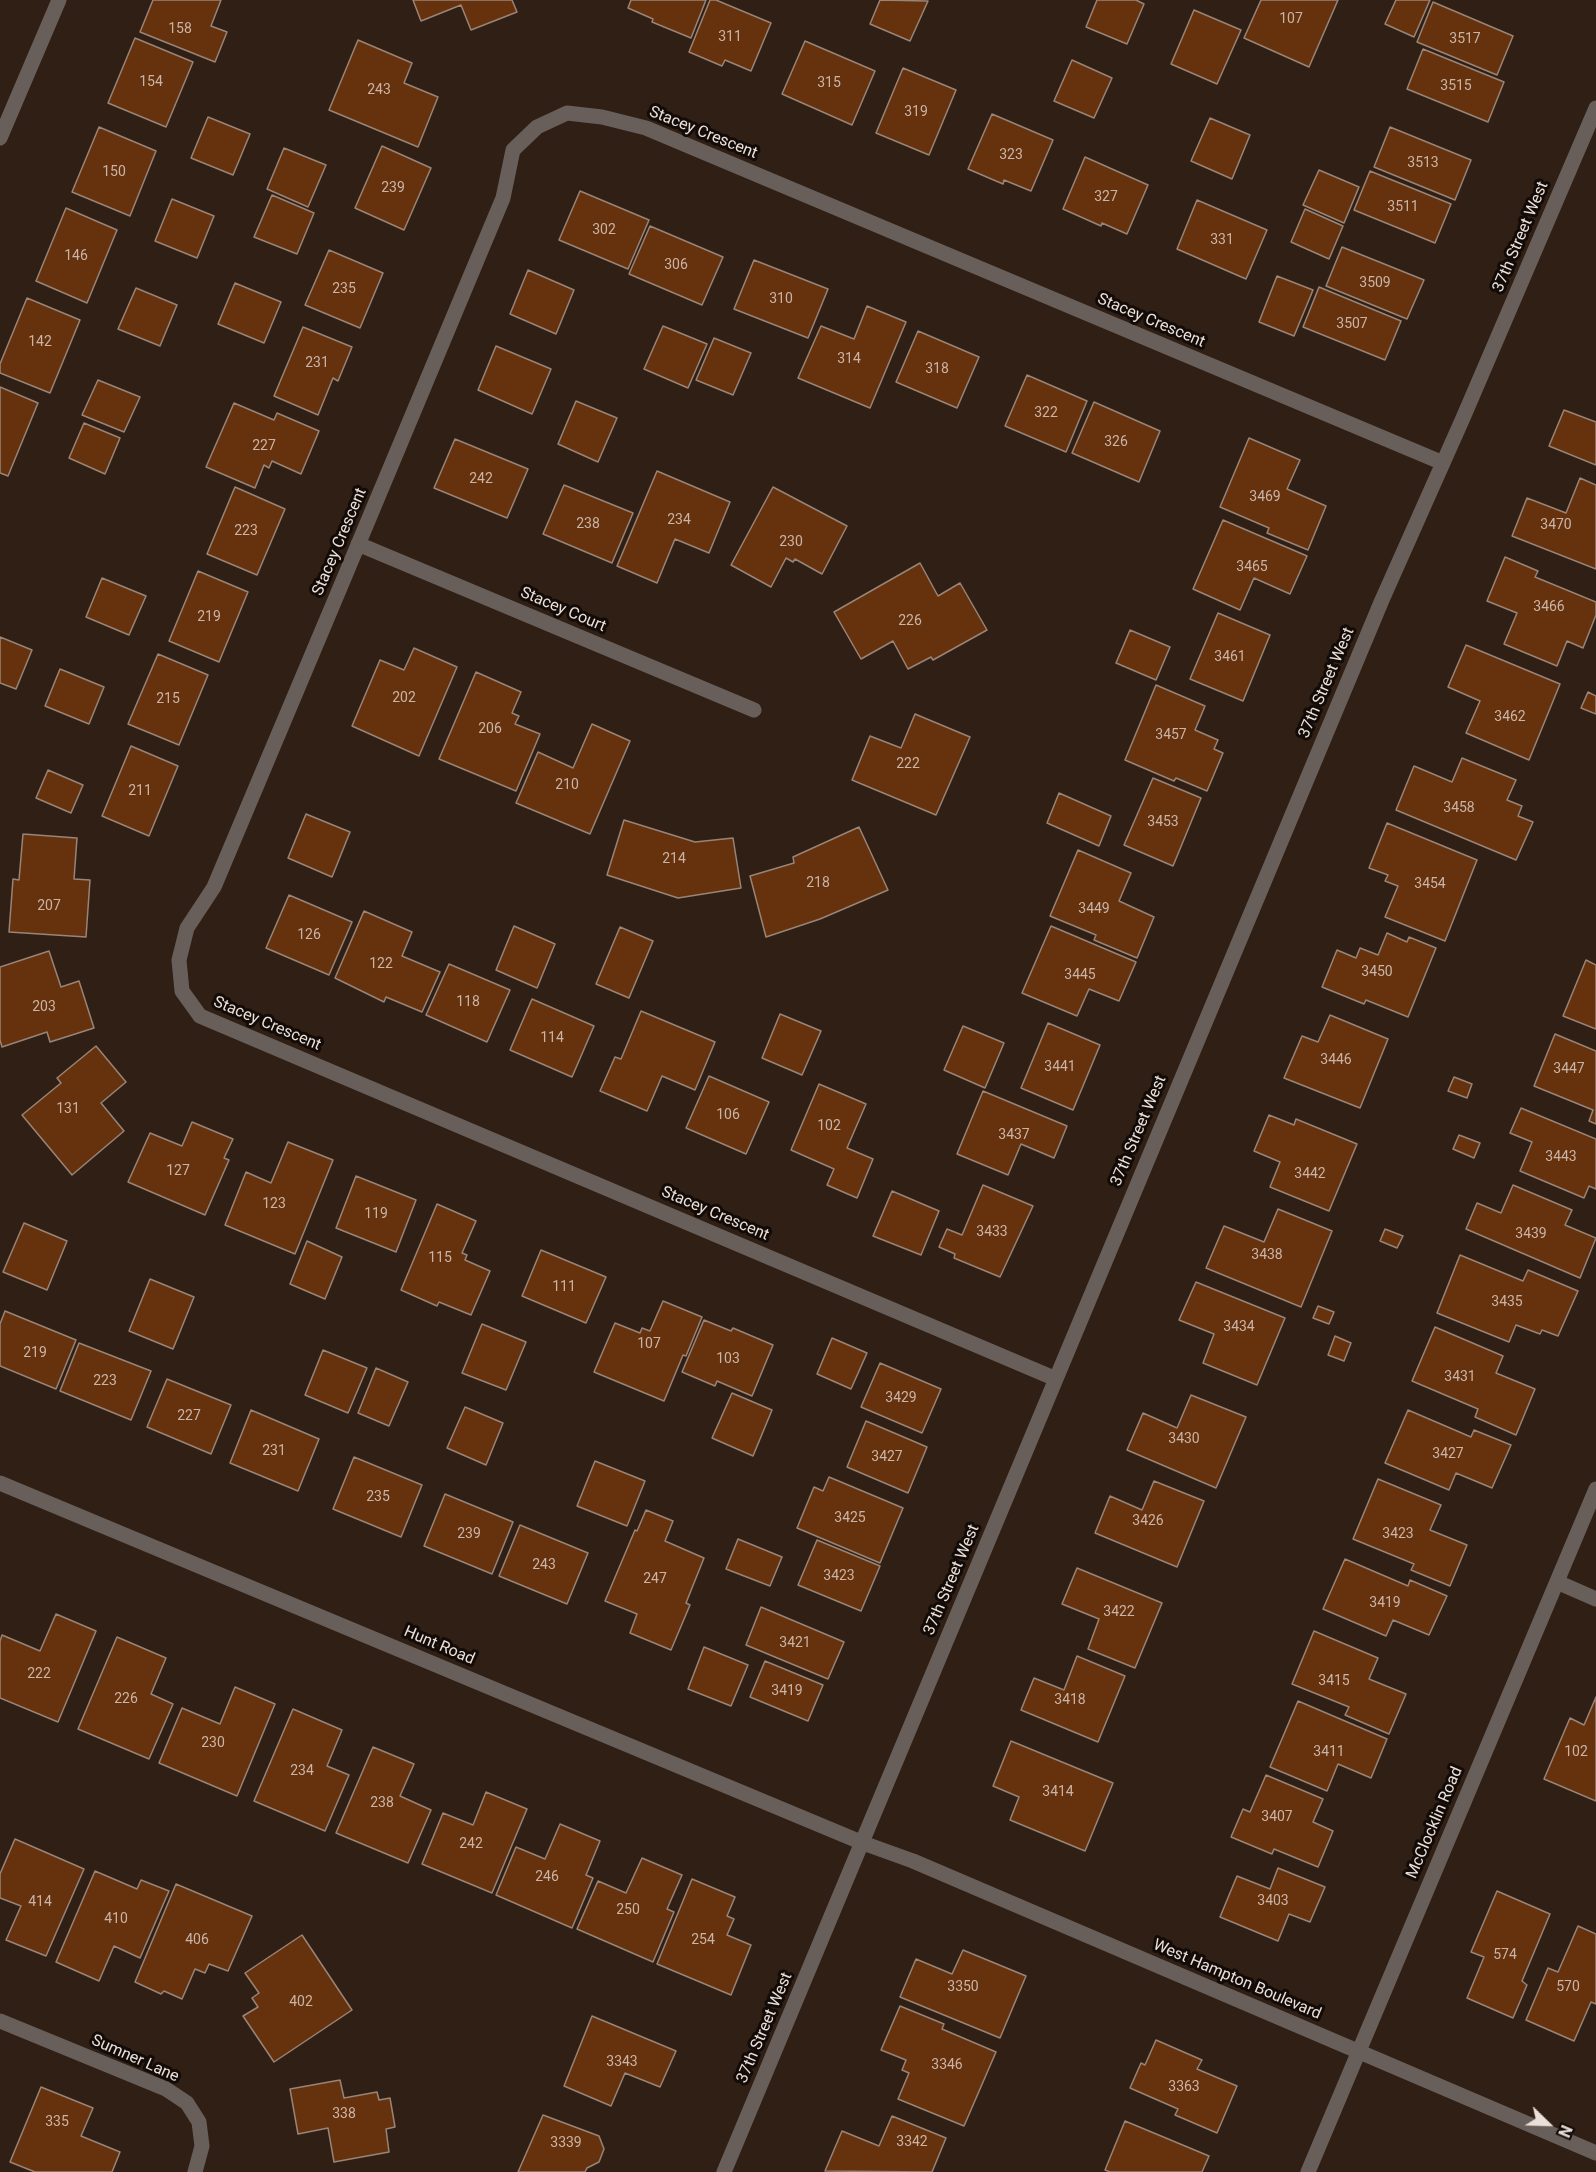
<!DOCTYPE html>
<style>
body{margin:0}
#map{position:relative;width:1596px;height:2172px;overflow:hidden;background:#301f15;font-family:Roboto,sans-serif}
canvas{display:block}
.north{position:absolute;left:1518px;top:2094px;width:60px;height:60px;-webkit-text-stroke:4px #120b07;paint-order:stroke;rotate:113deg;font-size:16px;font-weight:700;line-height:24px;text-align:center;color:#ece0da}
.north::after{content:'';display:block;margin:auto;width:21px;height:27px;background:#ece0da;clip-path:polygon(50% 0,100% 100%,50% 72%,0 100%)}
</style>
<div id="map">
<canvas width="1596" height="2172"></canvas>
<div class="north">N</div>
</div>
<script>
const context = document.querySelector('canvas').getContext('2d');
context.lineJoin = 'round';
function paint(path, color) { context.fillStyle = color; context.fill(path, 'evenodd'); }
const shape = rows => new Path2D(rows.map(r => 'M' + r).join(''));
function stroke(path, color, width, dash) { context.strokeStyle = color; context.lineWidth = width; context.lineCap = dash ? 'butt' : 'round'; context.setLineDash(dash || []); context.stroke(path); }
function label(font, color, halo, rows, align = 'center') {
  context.font = font + ' Roboto,sans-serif'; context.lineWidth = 6; context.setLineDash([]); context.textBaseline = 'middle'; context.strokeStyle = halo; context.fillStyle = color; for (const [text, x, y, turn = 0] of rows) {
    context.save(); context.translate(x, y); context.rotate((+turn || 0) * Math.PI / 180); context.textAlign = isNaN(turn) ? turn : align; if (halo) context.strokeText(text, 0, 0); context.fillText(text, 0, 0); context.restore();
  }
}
const building = shape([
 [153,0,221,0,211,26,227,32,215,62,140,32,153,0],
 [413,0,512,0,517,12,471,30,461,5,421,21,413,0],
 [631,0,706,0,691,38,652,22,653,19,628,8,631,0],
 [710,0,716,0,771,23,751,71,725,60,722,66,689,52,710,0],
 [880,0,928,1,910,41,870,24,880,0],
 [1097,0,1136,0,1144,4,1127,44,1086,27,1097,0],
 [1261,0,1338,0,1309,67,1244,38,1261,0],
 [1396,0,1430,0,1414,37,1385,24,1396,0],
 [1433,2,1513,36,1497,75,1417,42,1433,2],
 [1194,10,1241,30,1217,84,1171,64,1194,10],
 [135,38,193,62,166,127,108,103,135,38],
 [358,40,412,63,404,83,438,97,418,147,329,110,358,40],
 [805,41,875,71,852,125,782,94,805,41],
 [1423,49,1504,82,1488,122,1407,89,1423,49],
 [1072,60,1112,78,1094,118,1054,101,1072,60],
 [903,68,956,90,929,155,876,133,903,68],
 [992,114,1053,140,1031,191,1004,180,1003,184,968,169,992,114],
 [208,117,250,134,233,175,191,158,208,117],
 [1210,118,1250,135,1232,179,1191,161,1210,118],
 [99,127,156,151,130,216,72,192,99,127],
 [1390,127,1471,160,1455,200,1374,167,1390,127],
 [382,146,431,168,404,230,355,208,382,146],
 [284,148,326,165,308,207,267,189,284,148],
 [1085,157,1148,185,1127,234,1102,223,1101,226,1063,209,1085,157],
 [1319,170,1359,187,1344,223,1303,205,1319,170],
 [1370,171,1451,204,1435,243,1354,210,1370,171],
 [580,191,649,220,628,269,559,240,580,191],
 [272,195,314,213,297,254,254,237,272,195],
 [172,199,214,216,197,258,155,241,172,199],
 [1197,200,1267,230,1246,279,1177,249,1197,200],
 [66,208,117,230,87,303,36,281,66,208],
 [1305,209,1343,226,1329,259,1291,242,1305,209],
 [650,226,723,257,702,305,629,274,650,226],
 [1342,247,1424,280,1407,319,1326,286,1342,247],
 [329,250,383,273,360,328,305,305,329,250],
 [754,260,828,289,808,338,734,309,754,260],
 [528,270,574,290,556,334,510,314,528,270],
 [1277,276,1313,290,1294,336,1259,322,1277,276],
 [235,283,281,302,264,343,218,324,235,283],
 [1319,287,1401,321,1385,360,1303,327,1319,287],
 [136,288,177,305,160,346,118,329,136,288],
 [27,298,80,320,50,393,0,373,0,364,27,298],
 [867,306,906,322,870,408,798,378,821,326,854,339,867,306],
 [663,326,707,344,688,388,644,369,663,326],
 [303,327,352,347,338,381,333,378,318,415,274,396,303,327],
 [918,331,979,357,957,408,896,382,918,331],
 [714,338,751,353,733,395,696,380,714,338],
 [496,346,551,369,532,414,478,390,496,346],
 [1027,375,1087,401,1066,452,1005,426,1027,375],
 [98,380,140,397,124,432,82,415,98,380],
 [0,387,38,403,8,476,0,473,0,387],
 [576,401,617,418,598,462,558,444,576,401],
 [1094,402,1160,431,1139,482,1072,453,1094,402],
 [234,403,274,420,277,413,319,431,301,474,272,461,269,468,264,465,255,488,206,467,234,403],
 [1564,410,1596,422,1596,465,1549,446,1564,410],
 [84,423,120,438,105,474,69,458,84,423],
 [1249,438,1300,460,1287,489,1326,506,1308,550,1267,533,1269,528,1220,507,1249,438],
 [455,439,528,469,507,518,434,488,455,439],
 [657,471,730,502,709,553,675,539,657,583,617,566,657,471],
 [1580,478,1596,485,1596,569,1512,536,1527,498,1566,513,1580,478],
 [564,485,633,513,612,563,543,534,564,485],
 [235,487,285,509,257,575,207,554,235,487],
 [773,487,847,526,822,574,795,559,793,562,786,558,771,587,731,565,773,487],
 [1223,520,1307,556,1290,594,1254,578,1240,610,1193,589,1223,520],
 [1505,557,1538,571,1535,577,1596,602,1596,615,1583,648,1567,641,1557,666,1504,644,1517,613,1487,601,1505,557],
 [920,563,938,596,960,583,987,630,933,660,931,657,908,669,893,641,861,659,834,612,920,563],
 [198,571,248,592,219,662,169,641,198,571],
 [102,578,146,596,129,635,86,617,102,578],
 [1218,613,1270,635,1243,701,1190,679,1218,613],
 [1130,630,1170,647,1156,680,1116,663,1130,630],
 [0,637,32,650,16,689,0,683,0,637],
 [1466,645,1560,684,1529,760,1466,733,1480,701,1448,687,1466,645],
 [414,648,457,667,419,756,352,726,380,660,404,670,414,648],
 [158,654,208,675,179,745,128,724,158,654],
 [60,669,104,687,89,724,45,706,60,669],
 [476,672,521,692,512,713,519,716,515,724,540,734,516,791,439,759,476,672],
 [1156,685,1205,706,1195,730,1218,740,1214,749,1223,753,1207,791,1176,778,1174,781,1125,760,1156,685],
 [1588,692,1596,696,1596,714,1581,708,1588,692],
 [915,714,970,737,936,815,852,780,870,736,901,748,915,714],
 [592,724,630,741,590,834,516,803,538,752,573,768,592,724],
 [131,746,178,766,149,836,102,816,131,746],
 [1462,758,1516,780,1507,800,1522,806,1518,816,1533,822,1516,860,1396,810,1414,766,1452,782,1462,758],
 [48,770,83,785,71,813,36,798,48,770],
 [1153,778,1201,798,1173,866,1124,845,1153,778],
 [1059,793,1111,816,1099,846,1047,823,1059,793],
 [306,814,350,832,332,877,288,858,306,814],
 [624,820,695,842,733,838,741,888,678,898,607,875,624,820],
 [1387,823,1477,860,1445,941,1385,917,1398,886,1385,881,1388,875,1369,868,1387,823],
 [859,827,888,890,820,919,766,937,750,876,794,863,793,857,859,827],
 [23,834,77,838,74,879,90,880,86,937,9,932,13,879,19,880,23,834],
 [1078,850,1131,873,1119,901,1154,917,1137,958,1094,940,1096,935,1050,916,1078,850],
 [289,895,352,922,329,975,266,948,289,895],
 [364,911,412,932,402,956,440,972,422,1012,386,997,384,1002,335,978,364,911],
 [514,926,555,944,537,988,496,970,514,926],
 [1051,926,1136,962,1119,1001,1089,989,1077,1016,1022,993,1051,926],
 [620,927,653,941,629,998,596,984,620,927],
 [1387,933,1407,942,1409,937,1436,948,1408,1017,1366,1000,1364,1004,1322,987,1337,950,1356,958,1360,948,1378,955,1387,933],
 [49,951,61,987,79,981,94,1028,50,1042,47,1032,2,1047,0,1040,0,967,49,951],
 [1586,960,1596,965,1596,1029,1563,1016,1586,960],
 [449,964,510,990,487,1042,426,1015,449,964],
 [532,999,594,1026,572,1077,510,1050,532,999],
 [641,1011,715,1042,695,1090,662,1076,647,1111,600,1091,615,1057,621,1059,641,1011],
 [780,1014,821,1031,802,1075,762,1058,780,1014],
 [1330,1015,1388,1039,1360,1108,1284,1078,1302,1036,1318,1042,1330,1015],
 [1048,1023,1100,1045,1073,1110,1021,1088,1048,1023],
 [963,1026,1004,1043,985,1088,944,1070,963,1026],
 [1555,1034,1596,1051,1596,1124,1589,1121,1593,1110,1534,1086,1555,1034],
 [96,1046,126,1082,101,1103,124,1131,72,1175,22,1115,61,1083,57,1078,96,1046],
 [709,1076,769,1102,746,1154,686,1128,709,1076],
 [1454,1077,1472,1084,1467,1098,1448,1091,1454,1077],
 [819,1084,866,1104,847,1148,873,1159,857,1198,827,1185,834,1169,791,1150,819,1084],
 [983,1091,1067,1126,1054,1158,1021,1144,1008,1175,957,1154,983,1091],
 [1521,1108,1596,1139,1596,1189,1589,1186,1584,1198,1520,1171,1532,1142,1510,1133,1521,1108],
 [1269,1115,1294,1125,1296,1119,1357,1144,1329,1211,1270,1187,1280,1162,1254,1151,1269,1115],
 [192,1122,233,1139,224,1158,229,1160,205,1215,128,1182,150,1133,182,1146,192,1122],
 [1459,1135,1480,1143,1474,1158,1453,1149,1459,1135],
 [288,1142,333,1160,295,1254,225,1225,246,1172,271,1183,288,1142],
 [356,1176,416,1200,396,1252,336,1228,356,1176],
 [983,1185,1033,1206,1000,1277,954,1258,955,1254,939,1247,947,1229,962,1235,983,1185],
 [1513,1185,1572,1210,1565,1225,1596,1238,1580,1278,1466,1229,1477,1203,1501,1213,1513,1185],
 [892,1191,939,1211,921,1255,873,1236,892,1191],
 [437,1204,476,1221,462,1253,467,1255,465,1260,490,1271,471,1315,439,1302,437,1306,401,1290,437,1204],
 [1278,1209,1332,1231,1301,1307,1206,1268,1224,1226,1264,1242,1278,1209],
 [24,1223,67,1241,47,1290,3,1272,24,1223],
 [1385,1229,1403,1236,1397,1248,1380,1241,1385,1229],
 [307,1241,342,1257,325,1299,290,1284,307,1241],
 [541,1250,606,1277,586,1323,522,1296,541,1250],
 [1460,1255,1523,1281,1528,1270,1578,1291,1558,1336,1542,1330,1540,1334,1516,1325,1509,1342,1437,1313,1460,1255],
 [150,1279,194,1297,173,1349,129,1331,150,1279],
 [1196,1282,1285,1318,1257,1385,1203,1363,1214,1334,1179,1320,1196,1282],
 [663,1301,702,1317,686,1356,683,1355,664,1401,594,1372,615,1323,640,1333,642,1328,650,1331,663,1301],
 [1318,1306,1334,1312,1329,1324,1313,1318,1318,1306],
 [5,1311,76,1340,56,1389,0,1366,0,1324,5,1311],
 [704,1320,731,1331,733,1328,773,1345,752,1396,717,1381,715,1386,682,1372,704,1320],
 [482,1324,526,1342,506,1390,462,1373,482,1324],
 [1435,1327,1503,1356,1496,1373,1535,1389,1516,1435,1475,1417,1478,1409,1412,1381,1435,1327],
 [1335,1336,1351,1343,1344,1361,1328,1355,1335,1336],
 [832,1338,867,1353,851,1389,817,1374,832,1338],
 [79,1343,151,1371,131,1420,60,1391,79,1343],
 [323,1350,367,1368,348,1413,305,1395,323,1350],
 [880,1363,941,1389,922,1433,861,1407,880,1363],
 [376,1368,408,1382,389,1426,358,1413,376,1368],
 [167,1379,231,1405,211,1454,147,1427,167,1379],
 [732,1393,772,1410,753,1456,712,1438,732,1393],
 [1191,1395,1246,1417,1216,1488,1127,1450,1143,1413,1177,1428,1191,1395],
 [465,1407,503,1423,486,1465,447,1448,465,1407],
 [251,1410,319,1439,298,1491,230,1463,251,1410],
 [1408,1410,1471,1437,1474,1430,1511,1445,1492,1488,1456,1473,1449,1490,1385,1463,1408,1410],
 [866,1421,927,1447,908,1493,847,1467,866,1421],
 [354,1457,422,1485,401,1537,333,1509,354,1457],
 [595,1461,645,1481,627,1526,577,1506,595,1461],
 [829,1477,903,1508,880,1563,797,1528,814,1487,823,1491,829,1477],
 [1378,1479,1441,1505,1430,1530,1467,1545,1450,1586,1411,1570,1414,1564,1353,1539,1378,1479],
 [1154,1481,1204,1501,1177,1567,1095,1533,1110,1496,1142,1510,1154,1481],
 [445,1494,513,1522,492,1574,424,1546,445,1494],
 [646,1510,673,1521,665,1541,704,1558,686,1603,690,1605,671,1650,630,1633,637,1614,605,1601,635,1530,637,1531,646,1510],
 [520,1525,588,1553,567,1604,499,1576,520,1525],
 [738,1539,782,1557,770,1586,726,1569,738,1539],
 [817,1540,880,1566,861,1611,798,1585,817,1540],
 [1345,1559,1408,1586,1410,1580,1447,1596,1429,1635,1393,1620,1386,1636,1323,1609,1345,1559],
 [1077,1568,1162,1603,1135,1668,1088,1649,1099,1619,1062,1604,1077,1568],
 [761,1607,844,1642,828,1679,746,1645,761,1607],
 [56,1614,96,1631,58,1722,0,1698,0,1641,2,1635,40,1651,56,1614],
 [1314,1631,1378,1658,1369,1679,1406,1694,1389,1734,1345,1715,1349,1707,1292,1684,1314,1631],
 [117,1637,166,1658,151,1694,173,1704,149,1759,78,1729,117,1637],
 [704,1647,748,1665,731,1706,688,1689,704,1647],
 [1077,1656,1125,1676,1098,1742,1021,1710,1034,1678,1064,1690,1077,1656],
 [765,1661,823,1685,808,1721,750,1697,765,1661],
 [235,1687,275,1704,237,1796,159,1763,182,1708,220,1724,235,1687],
 [1596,1697,1596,1801,1544,1779,1570,1718,1584,1725,1596,1697],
 [1298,1701,1387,1739,1371,1778,1338,1764,1327,1791,1270,1767,1298,1701],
 [293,1709,342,1730,327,1766,349,1775,325,1831,254,1801,293,1709],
 [1011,1741,1113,1783,1085,1851,1010,1820,1019,1797,993,1786,1011,1741],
 [373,1747,414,1764,400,1796,431,1810,408,1863,336,1833,373,1747],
 [1266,1775,1323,1799,1313,1822,1333,1831,1318,1867,1274,1849,1272,1854,1231,1837,1243,1809,1250,1812,1266,1775],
 [486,1792,527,1809,492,1893,422,1864,443,1813,473,1825,486,1792],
 [560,1824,600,1841,586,1875,593,1878,572,1928,496,1895,516,1847,545,1859,560,1824],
 [15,1839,84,1869,46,1956,6,1940,21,1906,0,1898,0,1874,15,1839],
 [642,1858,682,1875,667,1909,674,1912,653,1962,577,1929,598,1881,626,1893,642,1858],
 [1278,1868,1325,1887,1310,1922,1289,1914,1278,1941,1220,1917,1237,1876,1270,1889,1278,1868],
 [95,1871,137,1889,141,1880,169,1891,140,1958,114,1946,99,1981,56,1962,95,1871],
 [692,1879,735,1897,727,1916,734,1919,727,1935,751,1945,731,1995,657,1964,692,1879],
 [176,1884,252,1916,228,1971,209,1964,205,1973,195,1969,182,1999,164,1991,161,1994,135,1982,176,1884],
 [1497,1891,1550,1914,1522,1981,1527,1985,1513,2018,1467,1998,1484,1957,1471,1952,1497,1891],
 [1578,1926,1596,1934,1596,2004,1591,2002,1574,2041,1526,2020,1548,1968,1558,1972,1578,1926],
 [302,1935,352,2010,274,2062,243,2016,258,2007,252,1998,259,1993,245,1973,302,1935],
 [963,1950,1026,1976,1000,2038,900,1997,916,1959,952,1974,963,1950],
 [900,2006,944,2024,942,2029,996,2052,964,2126,898,2099,909,2073,902,2070,906,2060,881,2050,900,2006],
 [592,2016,676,2051,660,2087,625,2073,611,2106,564,2086,592,2016],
 [1156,2040,1202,2060,1197,2069,1237,2086,1217,2133,1175,2115,1178,2109,1130,2088,1141,2063,1145,2065,1156,2040],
 [340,2080,344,2098,377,2092,379,2100,390,2098,395,2127,386,2129,389,2152,334,2162,328,2128,298,2134,290,2089,340,2080],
 [41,2087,93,2108,81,2136,120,2152,112,2172,35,2172,10,2162,41,2087],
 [543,2115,599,2136,604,2149,599,2162,587,2168,585,2172,518,2172,543,2115],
 [892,2116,946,2138,932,2172,825,2171,842,2131,879,2146,892,2116],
 [1125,2121,1209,2156,1202,2172,1110,2172,1105,2170,1125,2121]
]);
paint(building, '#66320d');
stroke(building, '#998478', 1.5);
stroke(shape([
 [0,138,59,0],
 [358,544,754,710],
 [1056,1379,200,1016,182,991,179,960,187,928,214,887,337,595,503,198,513,150,537,127,567,113,602,117,646,128,1443,463],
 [0,1483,863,1843,913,1861,1596,2153],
 [1557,1582,1596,1599],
 [0,2021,166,2089,187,2103,199,2122,202,2146,195,2172],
 [724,2172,1382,600,1463,418,1596,108],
 [1308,2172,1596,1489]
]), '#685f5a', 15);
label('14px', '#cab4a7', null, [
 ["107",1291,19],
 ["158",180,29],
 ["311",730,37],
 ["3517",1465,39],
 ["154",151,82],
 ["315",829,83],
 ["3515",1456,86],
 ["243",379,90],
 ["319",916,112],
 ["323",1011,155],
 ["3513",1423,163],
 ["150",114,172],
 ["239",393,188],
 ["327",1106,197],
 ["3511",1403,207],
 ["302",604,230],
 ["331",1222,240],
 ["146",76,256],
 ["306",676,265],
 ["3509",1375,283],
 ["235",344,289],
 ["310",781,299],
 ["3507",1352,324],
 ["142",40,342],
 ["314",849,359],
 ["231",317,363],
 ["318",937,369],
 ["322",1046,413],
 ["326",1116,442],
 ["227",264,446],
 ["242",481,479],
 ["3469",1265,497],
 ["234",679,520],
 ["238",588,524],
 ["3470",1556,525],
 ["223",246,531],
 ["230",791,542],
 ["3465",1252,567],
 ["3466",1549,607],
 ["219",209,617],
 ["226",910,621],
 ["3461",1230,657],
 ["202",404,698],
 ["215",168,699],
 ["3462",1510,717],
 ["206",490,729],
 ["3457",1171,735],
 ["222",908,764],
 ["210",567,785],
 ["211",140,791],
 ["3458",1459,808],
 ["3453",1163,822],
 ["214",674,859],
 ["218",818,883],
 ["3454",1430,884],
 ["207",49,906],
 ["3449",1094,909],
 ["126",309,935],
 ["122",381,964],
 ["3450",1377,972],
 ["3445",1080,975],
 ["118",468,1002],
 ["203",44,1007],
 ["114",552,1038],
 ["3446",1336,1060],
 ["3441",1060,1067],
 ["3447",1569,1069],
 ["131",68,1109],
 ["106",728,1115],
 ["102",829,1126],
 ["3437",1014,1135],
 ["3443",1561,1157],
 ["127",178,1171],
 ["3442",1310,1174],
 ["123",274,1204],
 ["119",376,1214],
 ["3433",992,1232],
 ["3439",1531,1234],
 ["3438",1267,1255],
 ["115",440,1258],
 ["111",564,1287],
 ["3435",1507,1302],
 ["3434",1239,1327],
 ["107",649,1344],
 ["219",35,1353],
 ["103",728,1359],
 ["3431",1460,1377],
 ["223",105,1381],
 ["3429",901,1398],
 ["227",189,1416],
 ["3430",1184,1439],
 ["231",274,1451],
 ["3427",1448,1454],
 ["3427",887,1457],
 ["235",378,1497],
 ["3425",850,1518],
 ["3426",1148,1521],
 ["239",469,1534],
 ["3423",1398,1534],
 ["243",544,1565],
 ["3423",839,1576],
 ["247",655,1579],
 ["3419",1385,1603],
 ["3422",1119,1612],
 ["3421",795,1643],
 ["222",39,1674],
 ["3415",1334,1681],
 ["3419",787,1691],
 ["226",126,1699],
 ["3418",1070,1700],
 ["230",213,1743],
 ["3411",1329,1752],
 ["102",1576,1752],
 ["234",302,1771],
 ["3414",1058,1792],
 ["238",382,1803],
 ["3407",1277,1817],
 ["242",471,1844],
 ["246",547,1877],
 ["3403",1273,1901],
 ["414",40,1902],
 ["250",628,1910],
 ["410",116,1919],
 ["406",197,1940],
 ["254",703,1940],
 ["574",1505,1955],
 ["3350",963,1987],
 ["570",1568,1987],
 ["402",301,2002],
 ["3343",622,2062],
 ["3346",947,2065],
 ["3363",1184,2087],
 ["338",344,2114],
 ["335",57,2122],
 ["3342",912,2142],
 ["3339",566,2143]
]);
label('16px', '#ece0da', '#120b07', [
 ["Stacey Crescent",703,133,22],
 ["37th Street West",1521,237,-67],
 ["Stacey Crescent",1151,321,23],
 ["Stacey Crescent",340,542,-67],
 ["Stacey Court",563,610,23],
 ["37th Street West",1327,683,-67],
 ["Stacey Crescent",267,1024,23],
 ["37th Street West",1139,1131,-67],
 ["Stacey Crescent",715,1214,23],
 ["37th Street West",952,1580,-67],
 ["Hunt Road",439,1646,23],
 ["McClocklin Road",1435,1823,-67],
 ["West Hampton Boulevard",1237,1980,23],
 ["37th Street West",765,2028,-67],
 ["Sumner Lane",135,2059,24]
]);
</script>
